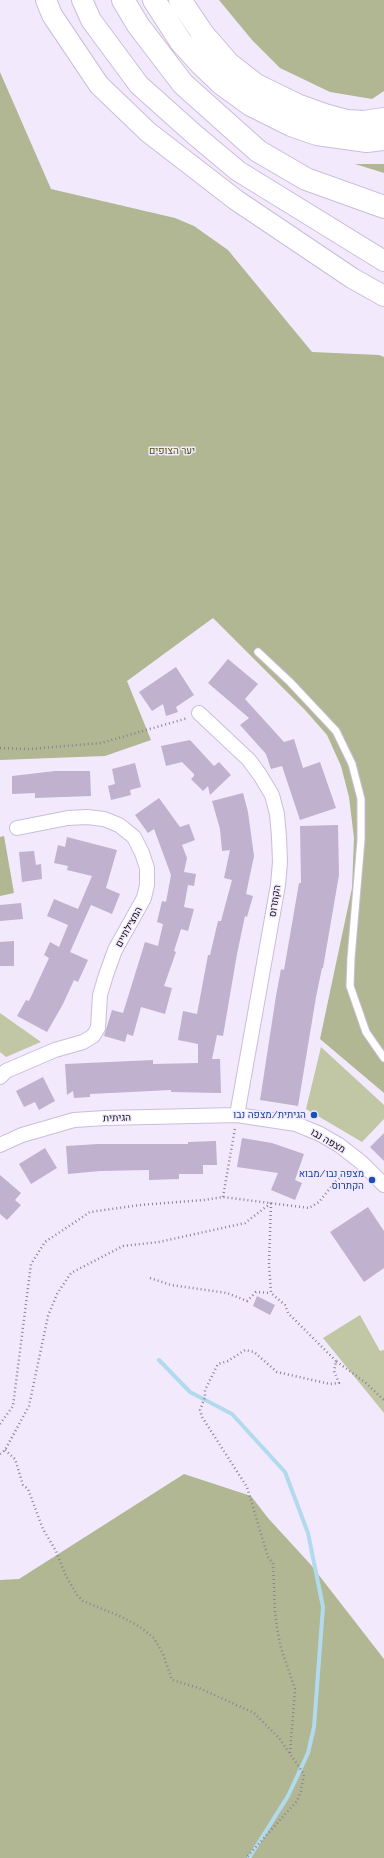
<!DOCTYPE html>
<meta charset="utf-8">
<style>
body{margin:0}
canvas{display:block;background:#f2e9fc}
</style>
<canvas width="384" height="1858"></canvas>
<script>
const context = document.querySelector('canvas').getContext('2d');
context.lineJoin = 'round';
function paint(path, color) { context.fillStyle = color; context.fill(path, 'evenodd'); }
const shape = rows => new Path2D(rows.map(r => 'M' + r).join(''));
function stroke(path, color, width, dash) { context.strokeStyle = color; context.lineWidth = width; context.lineCap = dash ? 'butt' : 'round'; context.setLineDash(dash || []); context.stroke(path); }
function label(font, color, halo, rows, align = 'center') {
  context.font = font + ' Raleway,Heebo,sans-serif'; context.lineWidth = 3; context.setLineDash([]); context.textBaseline = 'middle'; context.strokeStyle = halo; context.fillStyle = color; for (const [text, x, y, turn = 0] of rows) {
    context.save(); context.translate(x, y); context.rotate((+turn || 0) * Math.PI / 180); context.textAlign = isNaN(turn) ? turn : align; if (halo) context.strokeText(text, 0, 0); context.fillText(text, 0, 0); context.restore();
  }
}
paint(shape([
 [0,1013,41,1042,6,1057,0,1052],
 [321,1047,384,1105,384,1119,362,1142,306,1109],
 [360,1315,380,1351,384,1350,384,1413,323,1338]
]), '#c1c6a5');
paint(shape([
 [219,0,384,0,384,91,372,99,330,92,280,68,252,40],
 [0,72,51,189,175,218,194,226,228,250,312,352,379,355,384,357,384,1093,320,1039,352,888,354,838,349,797,341,766,327,735,305,710,213,618,127,681,151,740,105,756,0,760],
 [355,164,384,164,384,173],
 [4,836,14,893,0,896,0,837],
 [184,1474,251,1496,268,1518,311,1565,384,1659,384,1858,0,1858,0,1580,19,1579]
]), '#b1b792');
stroke(shape([
 [159,1360,190,1392,232,1414,285,1472,308,1533,323,1607,314,1727,308,1753,288,1796,249,1858]
]), '#b2daef', 4);
paint(shape([
 [228,659,258,684,245,699,284,742,294,739,303,768,320,762,336,808,300,820,282,766,271,769,266,754,240,725,249,718,208,683],
 [176,667,194,695,176,707,178,712,166,716,163,704,152,711,139,692],
 [190,740,214,766,219,762,231,775,210,795,208,786,203,791,191,779,194,776,194,774,182,762,166,766,161,746],
 [135,763,141,787,130,790,131,795,111,800,108,786,115,784,112,769],
 [55,771,90,771,91,796,35,798,35,793,12,794,12,776],
 [243,793,248,812,254,856,246,894,253,896,247,917,245,916,237,954,223,1036,217,1035,212,1059,220,1059,221,1093,171,1092,171,1090,90,1094,90,1097,74,1098,73,1091,67,1095,65,1064,153,1060,153,1064,198,1063,198,1044,178,1040,183,1011,197,1014,208,955,210,955,218,921,221,921,232,880,224,878,230,850,222,851,220,829,212,801],
 [159,798,180,827,189,824,195,840,182,845,187,858,184,872,196,874,194,886,188,885,184,907,194,909,188,931,181,929,174,951,176,952,164,986,172,988,165,1014,141,1007,133,1036,127,1034,125,1042,104,1036,112,1010,123,1013,145,942,158,946,163,924,157,922,162,901,166,902,171,875,154,829,148,833,135,815],
 [338,825,339,875,323,968,322,968,316,997,298,1106,260,1100,276,996,281,969,284,970,299,883,301,883,300,826],
 [67,837,117,850,106,888,120,894,112,914,91,905,70,952,88,960,78,982,74,980,63,1004,47,1032,17,1016,26,1000,29,1001,49,958,44,955,50,942,59,947,68,925,47,916,54,899,78,909,92,876,67,870,68,866,54,863,58,845,65,847],
 [34,851,36,865,41,864,42,879,22,882,19,852],
 [21,903,23,919,0,921,0,905],
 [14,941,14,966,0,966,0,942],
 [43,1077,55,1101,39,1110,35,1102,24,1107,16,1091],
 [384,1133,384,1161,370,1147],
 [242,1138,272,1143,304,1154,295,1180,302,1183,295,1200,271,1190,278,1173,237,1167],
 [216,1141,217,1165,203,1165,203,1174,179,1174,179,1179,149,1180,149,1170,100,1171,68,1174,66,1146,98,1144,188,1144,188,1142],
 [45,1148,57,1168,31,1184,19,1164],
 [0,1175,21,1193,15,1200,21,1205,7,1220,0,1214],
 [368,1207,384,1231,384,1268,364,1282,330,1232],
 [257,1296,275,1305,270,1315,253,1306]
]), '#c0b1cf');
const lane = shape([
 [258,652,290,682,336,731,352,764,361,799,361,840,351,958,350,986,366,1032,384,1058]
]);
const street = shape([
 [199,713,249,760,260,775,272,795,277,814,279,837,280,862,278,885,237,1115],
 [0,1077,6,1071,55,1050,83,1042,93,1036,98,1028,100,995,106,975,115,950,144,898,147,885,147,868,142,853,134,837,119,825,104,819,87,817,68,818,17,828],
 [0,1145,22,1135,74,1120,105,1118,237,1115,296,1124,320,1134,339,1145,361,1162,384,1185]
]);
const secondary = shape([
 [46,0,52,15,99,85,148,132,236,200,352,278,384,296],
 [82,0,91,20,139,85,195,135,238,171,384,261]
]);
const highway = shape([
 [123,0,138,25,183,84,258,151,306,179,384,207],
 [154,0,181,42,201,64,222,84,251,105,291,125,317,134,367,141,384,139],
 [180,0,203,34,229,64,256,85,297,105,325,115,347,121,364,122,384,119]
]);
stroke(lane, '#cbbddb', 9);
stroke(street, '#cbbddb', 16);
stroke(secondary, '#cbbddb', 22);
stroke(highway, '#cbbddb', 24);
stroke(shape([
 [0,748,30,749,101,743,188,718],
 [223,1197,235,1128],
 [271,1203,269,1264,271,1293,285,1305,288,1313,336,1361],
 [150,1278,171,1285,227,1293,247,1301,256,1292,271,1293],
 [0,1424,13,1406,31,1264,45,1242,90,1212,140,1205,204,1200,223,1197,309,1208,319,1202,335,1182,351,1169],
 [5,1450,15,1459,23,1485,28,1489,43,1529,56,1551,65,1574,77,1595,83,1601,122,1617,140,1627,154,1638,163,1654,172,1680,199,1688,254,1713,279,1738,304,1774,301,1791,297,1801,246,1858],
 [0,1454,5,1450,29,1406,48,1316,57,1294,71,1273,123,1246,159,1242,245,1223,271,1203],
 [290,1753,295,1689,281,1648,277,1628,275,1612,273,1563,268,1557,247,1487,202,1417,200,1410,205,1397,205,1390,218,1364,228,1361,245,1350,254,1352,277,1372,330,1384,339,1383,334,1371,336,1361,366,1383,384,1400]
]), '#8b8493', 2.5, [1, 3]);
stroke(lane, '#fff', 7);
stroke(street, '#fff', 14);
stroke(secondary, '#fff', 20);
stroke(highway, '#fff', 22);
for (const [x, y, r, color] of [
 [314,1115,4,"#1a4fb4"],
 [372,1180,4,"#1a4fb4"]
]) { const dot = new Path2D(); dot.arc(x, y, r, 0, 2 * Math.PI); context.fillStyle = color; context.fill(dot); stroke(dot, '#f2e9fc', 1.5); }
label('10px', '#4f551b', '#f2e9fc', [
 ["יער הצופים",172,451]
]);
label('10px', '#110c16', '#f2e9fc', [
 ["הקתרוס",275,901,-81],
 ["המצילתיים",129,927,-61],
 ["הגיתית",117,1118,-2],
 ["מצפה נבו",328,1141,30]
]);
label('10px', '#164399', '#f2e9fc', [
 ["הגיתית/מצפה נבו",306,1115],
 ["מצפה נבו/מבוא",364,1174],
 ["הקתרוס",364,1186]
], 'right');
</script>
